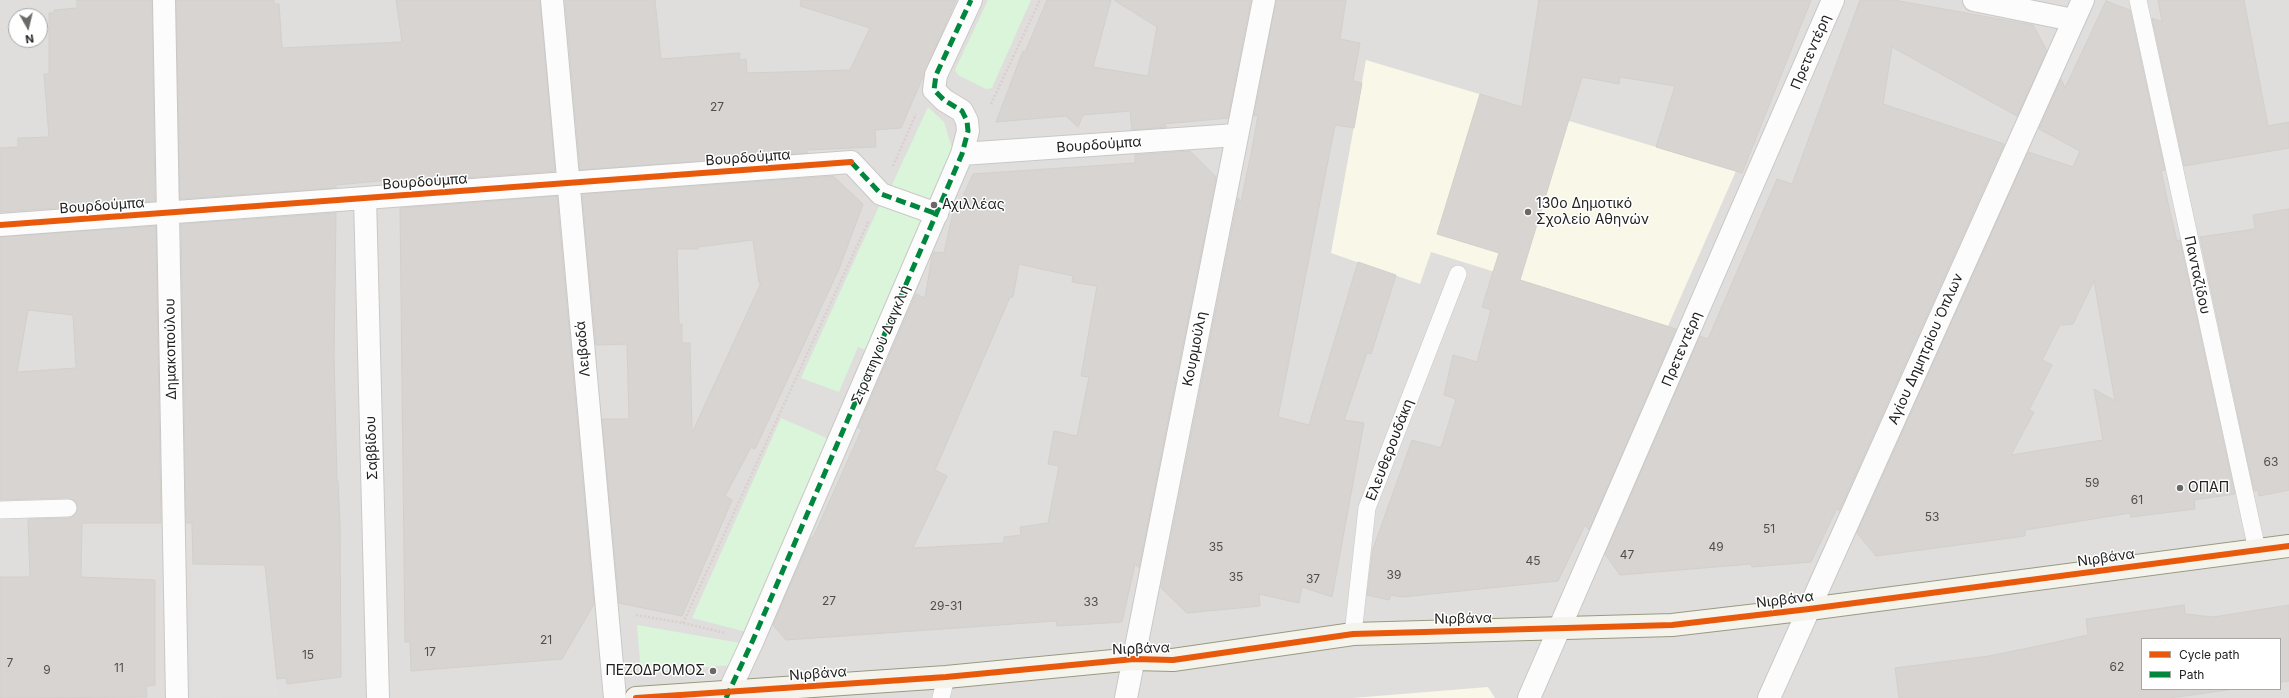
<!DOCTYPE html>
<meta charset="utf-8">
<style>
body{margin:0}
#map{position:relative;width:2289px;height:698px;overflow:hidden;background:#f0eeeb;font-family:Inter,sans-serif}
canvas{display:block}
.legend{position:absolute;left:2141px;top:638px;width:140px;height:52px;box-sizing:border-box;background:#fff;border:1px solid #a7a7a7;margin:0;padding:5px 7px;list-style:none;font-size:12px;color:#222}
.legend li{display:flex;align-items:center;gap:8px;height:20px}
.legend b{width:20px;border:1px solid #a7a7a7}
.north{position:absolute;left:8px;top:8px;width:40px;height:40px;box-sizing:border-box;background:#fff;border:1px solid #a7a7a7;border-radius:50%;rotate:172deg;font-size:11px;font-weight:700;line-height:16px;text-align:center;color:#222}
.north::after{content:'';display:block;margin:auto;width:14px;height:18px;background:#6a6968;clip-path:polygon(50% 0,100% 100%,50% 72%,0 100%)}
</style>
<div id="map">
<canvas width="2289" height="698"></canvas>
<ul class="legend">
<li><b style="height:5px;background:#e8590c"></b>Cycle path</li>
<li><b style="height:5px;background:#00873e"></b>Path</li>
</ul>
<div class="north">N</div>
</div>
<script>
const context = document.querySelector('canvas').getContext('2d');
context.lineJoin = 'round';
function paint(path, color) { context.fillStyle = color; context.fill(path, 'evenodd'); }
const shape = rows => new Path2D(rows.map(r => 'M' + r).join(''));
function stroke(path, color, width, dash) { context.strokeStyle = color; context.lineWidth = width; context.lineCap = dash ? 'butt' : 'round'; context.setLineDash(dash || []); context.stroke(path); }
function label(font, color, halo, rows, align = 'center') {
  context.font = font + ' Inter,sans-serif'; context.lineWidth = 3; context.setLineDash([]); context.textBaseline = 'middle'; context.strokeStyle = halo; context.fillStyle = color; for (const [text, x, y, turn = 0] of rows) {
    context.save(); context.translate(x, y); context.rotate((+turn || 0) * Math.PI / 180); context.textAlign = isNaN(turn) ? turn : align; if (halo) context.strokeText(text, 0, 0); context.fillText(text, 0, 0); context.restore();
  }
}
paint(shape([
 [0,0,2289,0,2289,698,0,698],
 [16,16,40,16,40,40,16,40],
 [2142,639,2280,639,2280,689,2142,689]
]), '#dfdedc');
paint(shape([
 [1366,60,1736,171,1668,326,1431,252,1420,284,1331,253],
 [1488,687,1495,698,1353,698]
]), '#f8f7e8');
paint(shape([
 [988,0,1031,0,992,88,986,89,958,75,955,70],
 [928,107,944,122,952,148,931,205,890,189],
 [880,204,927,221,869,351,858,347,839,392,801,378],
 [781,418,831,440,747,632,692,618],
 [637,625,740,643,731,665,641,673]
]), '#daf5da');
paint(shape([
 [193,564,265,565,279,697,193,698]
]), '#e0dfde');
const building = shape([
 [77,0,152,0,155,201,0,212,0,148,18,147,18,138,49,137,44,74,49,74,49,13,54,13,54,10,77,8,77,0],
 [176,0,274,0,274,4,279,4,282,48,402,42,396,0,540,0,555,171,400,183,400,179,336,185,336,188,180,199,176,0],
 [565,0,655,0,661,59,740,53,739,60,746,59,747,73,850,70,870,28,800,6,801,0,956,0,901,128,875,130,876,147,806,150,808,153,580,170,565,0],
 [1047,0,1111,0,1093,67,1148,76,1157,27,1114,0,1251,0,1228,118,1163,124,1167,127,1132,130,1130,111,1083,115,1078,127,1066,116,996,122,1023,51,1025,52,1047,0],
 [1276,0,1346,0,1340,39,1360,43,1353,81,1362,83,1354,128,1335,125,1278,417,1309,425,1358,262,1396,275,1371,354,1367,353,1344,420,1364,423,1332,597,1302,587,1299,603,1259,594,1260,606,1187,613,1161,588,1238,198,1241,202,1252,149,1258,115,1254,116,1276,0],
 [1539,0,1811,0,1742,173,1656,147,1675,86,1620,77,1619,84,1582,77,1520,280,1676,329,1589,530,1585,525,1558,581,1402,597,1391,595,1389,600,1367,595,1373,549,1412,440,1441,448,1456,399,1444,395,1453,355,1477,362,1491,310,1482,307,1499,253,1437,234,1480,94,1522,107,1539,0],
 [1860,0,1894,0,2033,25,2047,51,2017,116,1892,47,1883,104,2004,144,1839,511,1837,508,1811,562,1752,567,1751,564,1620,575,1605,554,1700,336,1708,339,1777,179,1792,184,1860,0],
 [2158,0,2244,0,2268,126,2289,122,2289,148,2184,166,2152,18,2162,22,2158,0],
 [2106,1,2130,10,2165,170,2161,171,2170,212,2177,241,2180,240,2235,494,2194,500,2195,509,2131,517,2130,513,2025,530,2025,536,1876,556,1857,533,2028,152,2073,167,2080,151,2039,129,2061,79,2065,88,2106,1],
 [2094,281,2115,401,2094,389,2103,440,2011,455,2034,412,2029,410,2052,365,2042,360,2060,325,2073,324,2094,281],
 [1190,151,1216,177,1139,568,1135,564,1122,622,1057,626,1056,621,786,640,773,625,811,537,813,538,862,429,858,428,916,294,925,298,932,256,934,252,944,253,953,212,960,203,973,174,1135,163,1135,155,1190,151],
 [1019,264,1073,276,1072,282,1097,286,1081,376,1089,377,1077,436,1054,431,1048,464,1059,466,1048,523,1020,527,1021,535,1004,537,1004,543,913,548,947,476,935,470,1010,297,1013,297,1019,264],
 [833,176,863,204,839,269,755,449,751,447,725,496,732,500,682,616,619,603,602,419,629,419,627,344,596,345,582,194,833,176],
 [753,240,759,283,761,283,692,433,690,343,682,343,682,324,679,325,677,249,698,249,698,247,753,240],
 [557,196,594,604,562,659,411,671,410,642,405,642,400,208,557,196],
 [2289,209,2289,490,2259,496,2258,490,2254,491,2200,237,2255,229,2253,215,2289,209],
 [336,213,334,356,337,481,338,481,340,523,341,677,287,684,286,678,277,679,265,565,193,564,192,523,186,523,181,224,336,213],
 [156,226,161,523,82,523,81,577,155,580,155,685,146,686,147,697,0,698,0,577,30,577,28,519,69,518,74,516,78,508,76,502,68,498,0,500,0,237,156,226],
 [28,310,73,315,76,368,17,372,28,310],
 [2184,605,2185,614,2213,617,2289,605,2289,681,2280,682,2280,639,2142,639,2142,689,2234,689,2170,698,1899,698,1895,668,1989,656,2038,646,2088,635,2086,619,2184,605]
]);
paint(building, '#d7d4d2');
stroke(building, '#d3d0cc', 1);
const lane = shape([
 [2138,0,2257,550],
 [0,510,68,508],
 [1353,634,1367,508,1458,274],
 [941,698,946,677]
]);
const street = shape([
 [164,0,177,698],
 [552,0,615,698],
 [1974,0,2073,20],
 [962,154,1236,135],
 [365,198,378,698],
 [0,225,851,162,881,194,937,214],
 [726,698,753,640,962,154,968,131,967,121,962,111,944,100,934,90,936,75,971,0],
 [1126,698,1264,0],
 [1529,698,1833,0],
 [1769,698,2083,0]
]);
const secondary = shape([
 [636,698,946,677,1134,659,1173,660,1353,634,1672,625,1809,609,2289,546]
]);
stroke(lane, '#c9c8c7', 18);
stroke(street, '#c9c8c7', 24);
stroke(secondary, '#999a82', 24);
stroke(shape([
 [991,104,1040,0],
 [893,166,916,114],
 [636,615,683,623,725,633],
 [683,623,869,220]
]), '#dccecd', 2.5, [2, 2]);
stroke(lane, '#fdfcfc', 17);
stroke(street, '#fdfcfc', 22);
stroke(secondary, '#f4f4ed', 22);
stroke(shape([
 [851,162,881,194,937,214],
 [726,698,753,640,962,154,968,131,967,121,962,111,944,100,934,90,936,75,971,0]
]), '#00873e', 5, [10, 5]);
stroke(shape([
 [0,225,851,162],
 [636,698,946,677,1134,659,1173,660,1353,634,1672,625,1809,609,2289,546]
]), '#e8590c', 6);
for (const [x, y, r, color] of [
 [934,205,4,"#6a6968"],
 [1528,212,4,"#6a6968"],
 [2180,488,4,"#6a6968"],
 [713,671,4,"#6a6968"]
]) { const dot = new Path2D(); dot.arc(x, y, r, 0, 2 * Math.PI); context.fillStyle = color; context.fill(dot); stroke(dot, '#fff', 1.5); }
label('12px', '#4f4e4e', null, [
 ["27",717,107],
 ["63",2271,462],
 ["59",2092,483],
 ["61",2137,500],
 ["53",1932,517],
 ["51",1769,529],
 ["35",1216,547],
 ["49",1716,547],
 ["47",1627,555],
 ["45",1533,561],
 ["39",1394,575],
 ["35",1236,577],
 ["37",1313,579],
 ["27",829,601],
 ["33",1091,602],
 ["29-31",946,606],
 ["21",546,640],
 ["17",430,652],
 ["15",308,655],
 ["7",10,663],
 ["62",2117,667],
 ["11",119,668],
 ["9",47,670]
]);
label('14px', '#222', '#fff', [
 ["Πρετεντέρη",1811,52,-67],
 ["Βουρδούμπα",1099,145,-4],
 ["Βουρδούμπα",748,158,-4],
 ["Βουρδούμπα",425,182,-4],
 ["Βουρδούμπα",102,206,-4],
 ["Πανταζίδου",2197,275,78],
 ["Στρατηγού Δαγκλή",881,345,-67],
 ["Δημακοπούλου",171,349,-91],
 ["Λειβαδά",583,349,-95],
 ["Κουρμούλη",1195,349,-79],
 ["Πρετεντέρη",1682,349,-67],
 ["Αγίου Δημητρίου Όπλων",1926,349,-66],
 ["Σαββίδου",372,448,-92],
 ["Ελευθερουδάκη",1390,450,-69],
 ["Νιρβάνα",2106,558,-8],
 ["Νιρβάνα",1785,600,-7],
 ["Νιρβάνα",1463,619,-1],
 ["Νιρβάνα",1141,649,-2],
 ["Νιρβάνα",818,674,-4]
]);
label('14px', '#222', '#fff', [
 ["130ο Δημοτικό",1536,204],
 ["Σχολείο Αθηνών",1536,220],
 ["Αχιλλέας",942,205],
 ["ΟΠΑΠ",2188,488],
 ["ΠΕΖΟΔΡΟΜΟΣ",705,671,"right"]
], 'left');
</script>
